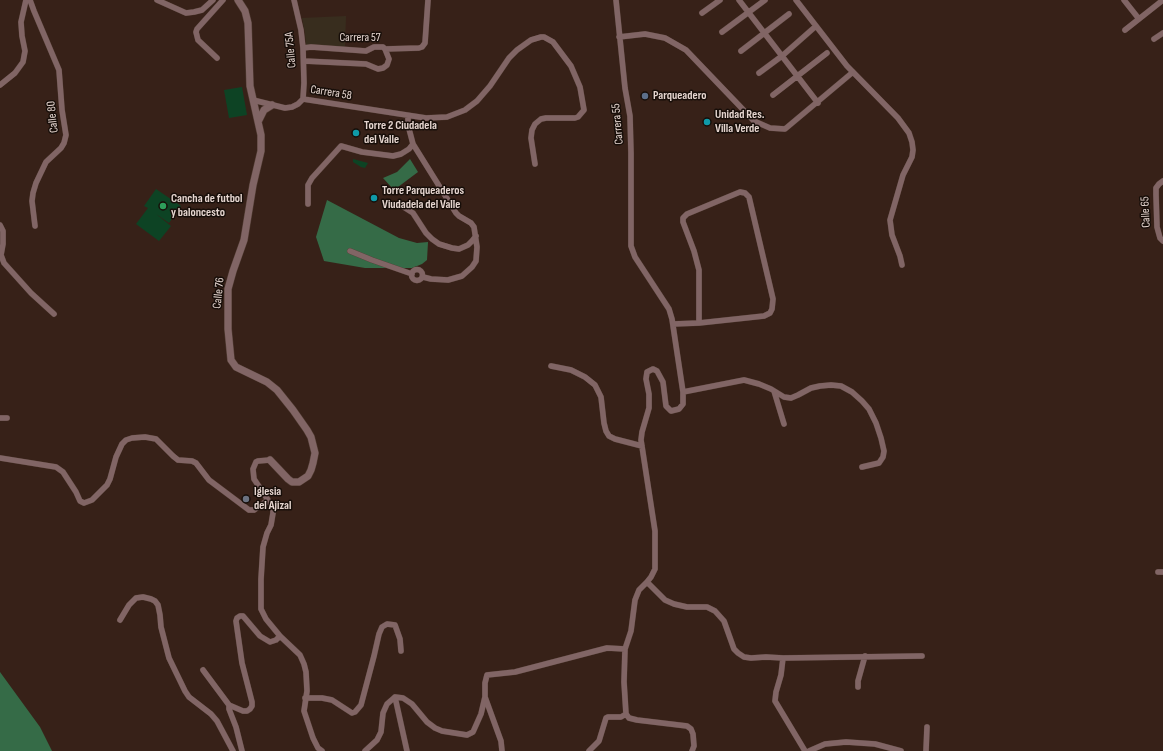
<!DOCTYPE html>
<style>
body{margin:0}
canvas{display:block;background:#372118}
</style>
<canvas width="1163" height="751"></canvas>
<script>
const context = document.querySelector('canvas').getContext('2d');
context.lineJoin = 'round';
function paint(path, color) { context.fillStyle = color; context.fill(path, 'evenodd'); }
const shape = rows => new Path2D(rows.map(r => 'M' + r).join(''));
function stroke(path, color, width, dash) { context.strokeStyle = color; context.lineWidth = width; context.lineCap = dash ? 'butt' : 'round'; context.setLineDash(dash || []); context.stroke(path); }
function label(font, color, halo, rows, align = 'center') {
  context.font = font + ' "Sofia Sans Condensed",sans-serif'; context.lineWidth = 3; context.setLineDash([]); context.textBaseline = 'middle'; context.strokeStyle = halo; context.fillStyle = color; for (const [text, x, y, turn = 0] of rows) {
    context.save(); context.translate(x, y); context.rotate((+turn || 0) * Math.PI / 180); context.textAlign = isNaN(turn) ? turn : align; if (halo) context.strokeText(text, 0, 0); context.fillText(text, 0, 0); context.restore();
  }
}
paint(shape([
 [346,16,345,47,306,45,305,33,302,18]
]), '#382d1e');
paint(shape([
 [242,87,247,115,229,118,224,90],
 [353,159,368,163,365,168,361,167,353,162],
 [156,189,181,206,169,223,156,214,171,226,159,241,136,224,148,208,144,206]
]), '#0d4324');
paint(shape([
 [410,159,418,172,394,190,383,178,397,172],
 [327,200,399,238,417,243,428,242,427,260,422,264,412,268,365,268,324,261,316,237],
 [0,672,40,727,52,751,0,751]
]), '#356b47');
const minor = shape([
 [30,0,34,11,59,70,62,110,66,135,64,143,61,148,46,162,36,183,33,193,32,201,35,226],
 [157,0,186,13,194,12,202,10,213,0],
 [294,0,301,30,303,48,304,83,303,99],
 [616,0,625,88,630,116,631,153,631,246,635,257,669,309,672,319,683,392,683,404,679,409,671,411,666,406,663,382,657,371,653,369,647,372,646,379,649,394,649,408,642,432,641,440,655,531,655,569,651,577,647,582,665,600,674,604,687,607,707,607,715,611,724,621,734,649,738,653,744,657,751,658,766,657,783,658,781,675,776,692,775,701,805,751],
 [739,0,818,103],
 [796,0,847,66,898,118,909,133,912,142,913,150,912,157,903,175,890,220,892,235,900,256,902,265],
 [1124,0,1139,19],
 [702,13,720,0],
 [1125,30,1163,0],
 [722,32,765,0],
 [619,37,645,34,665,38,686,50,754,121,770,128,785,129,853,72],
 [1154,39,1163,33],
 [303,48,311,47,366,51,374,47,383,47,385,49,389,59,387,65,383,68,378,69,366,64,304,61],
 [385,49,419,48,422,47,425,43,428,0],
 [741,51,789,14],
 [217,58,198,40,196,32,197,29,223,0],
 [759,73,782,56,816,26],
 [0,85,15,73,23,62,25,51,22,36,21,22,26,0],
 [773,95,827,53],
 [303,99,426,118,447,117,465,110,477,101,490,86,509,58,517,50,531,40,541,37,544,37,553,42,571,66,580,87,584,110,578,117,575,118,546,118,541,119,535,124,532,130,531,138,535,164],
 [253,100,285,108,292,107,298,104,303,99],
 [408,116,408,125,413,144,456,213,459,216,471,223,474,227,477,247,476,261,472,267,462,276,448,280,431,279,423,277],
 [1163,181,1159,184,1156,188,1156,195,1157,227,1160,238,1163,241],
 [308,204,308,185,312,178,341,146,362,152,393,156,401,154,409,149,413,144],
 [402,206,413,213,426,233,432,239,439,244,452,248,459,249,468,245,472,241,476,236],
 [0,225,3,231,3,244,1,255,4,263,31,293,54,314],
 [350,251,372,260,412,274],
 '411.5 275a5.5 5.5 0 1 1 11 0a5.5 5.5 0 1 1-11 0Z',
 [673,324,699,323,764,316,770,313,772,309,773,299,749,197,745,193,740,192,687,214,683,218,683,222,694,251,699,270,699,323],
 [551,366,571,370,585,377,595,385,601,397,604,423,606,431,609,436,615,439,642,446],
 [774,391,784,424],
 [683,392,744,380,759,384,771,389,784,397,791,398,798,395,811,388,820,386,831,385,841,386,852,392,862,401,869,409,876,423,881,438,884,451,883,457,879,463,862,467],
 [0,418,7,418],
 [0,458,56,467,63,472,76,492,80,501,84,503,92,500,107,485,110,479,116,457,122,444,126,440,132,438,145,437,156,439,173,456,178,460,192,461,196,463,209,480,249,510,254,510,268,500],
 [270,460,258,461,256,462,253,469,254,479,268,500,273,509,273,513,271,525,267,533,263,547,261,579,261,609,266,619,280,636,300,655,304,664,306,672,307,691,304,711,313,738,318,748,322,751],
 [1158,572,1163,572],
 [647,582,639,590,635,600,631,631,625,649,624,682,626,714,629,718,637,720,687,726,691,729,693,734,694,746,692,751],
 [120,620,129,605,136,598,143,597,151,599,155,601,158,605,160,615,161,627,169,658,185,691,189,697,211,714,217,721,233,751],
 [783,658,922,656],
 [203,670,229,705],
 [858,687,858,681,865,656],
 [395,697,407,751],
 [485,697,501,741,502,751],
 [305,698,322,698,332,700,352,713,355,712,361,705,374,656,379,634,382,627,387,624,395,625,400,639,401,651],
 [242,751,236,727,229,709,229,705,243,711,247,711,250,709,252,706,252,702,242,663,236,621,237,618,240,616,243,616,260,636,270,642,276,640,280,636],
 [365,751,377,740,381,732,383,713,387,704,395,697,403,698,412,704,427,722,435,728,442,731,467,735,473,732,481,714,485,697,485,683,487,675,515,672,607,648,625,649],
 [589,751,599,741,606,718,608,717,621,717,626,714],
 [809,751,825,744,846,742,875,744,901,751],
 [926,751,927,727]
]);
const tertiary = shape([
 [238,0,245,11,248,23,250,86,261,135,261,151,253,185,244,240,233,271,228,289,228,329,231,360,236,367,267,382,277,390,293,410,307,430,311,437,315,453,313,463,311,470,308,476,299,482,292,482,288,479,270,460],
 [259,120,264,110,272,105]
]);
stroke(minor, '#533e35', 6);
stroke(tertiary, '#533e35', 8);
stroke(minor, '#816565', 5.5);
stroke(tertiary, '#816565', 7);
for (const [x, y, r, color] of [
 [645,96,4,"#5c6f8a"],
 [707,122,4,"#0f9aa8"],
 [356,133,4,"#0f9aa8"],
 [374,198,4,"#0f9aa8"],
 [163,206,4,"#2e9e5b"],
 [246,499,4,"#6b7280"]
]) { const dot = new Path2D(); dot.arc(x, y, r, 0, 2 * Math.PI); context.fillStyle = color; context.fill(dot); stroke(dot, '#170e09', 1.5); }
label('12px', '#e5d5cf', '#170e09', [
 ["Carrera 57",360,38],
 ["Calle 75A",291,50,-95],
 ["Carrera 58",331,93,9],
 ["Calle 80",53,117,-96],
 ["Carrera 55",618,124,-95],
 ["Calle 65",1146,212,-93],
 ["Calle 76",219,293,-84]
]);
label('bold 12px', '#e5d5cf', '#170e09', [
 ["Parqueadero",653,96],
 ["Unidad Res.",715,115],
 ["Villa Verde",715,129],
 ["Torre 2 Ciudadela",364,126],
 ["del Valle",364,140],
 ["Torre Parqueaderos",382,191],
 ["Viudadela del Valle",382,205],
 ["Cancha de futbol",171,199],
 ["y baloncesto",171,213],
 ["Iglesia",254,492],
 ["del Ajizal",254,506]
], 'left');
</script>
